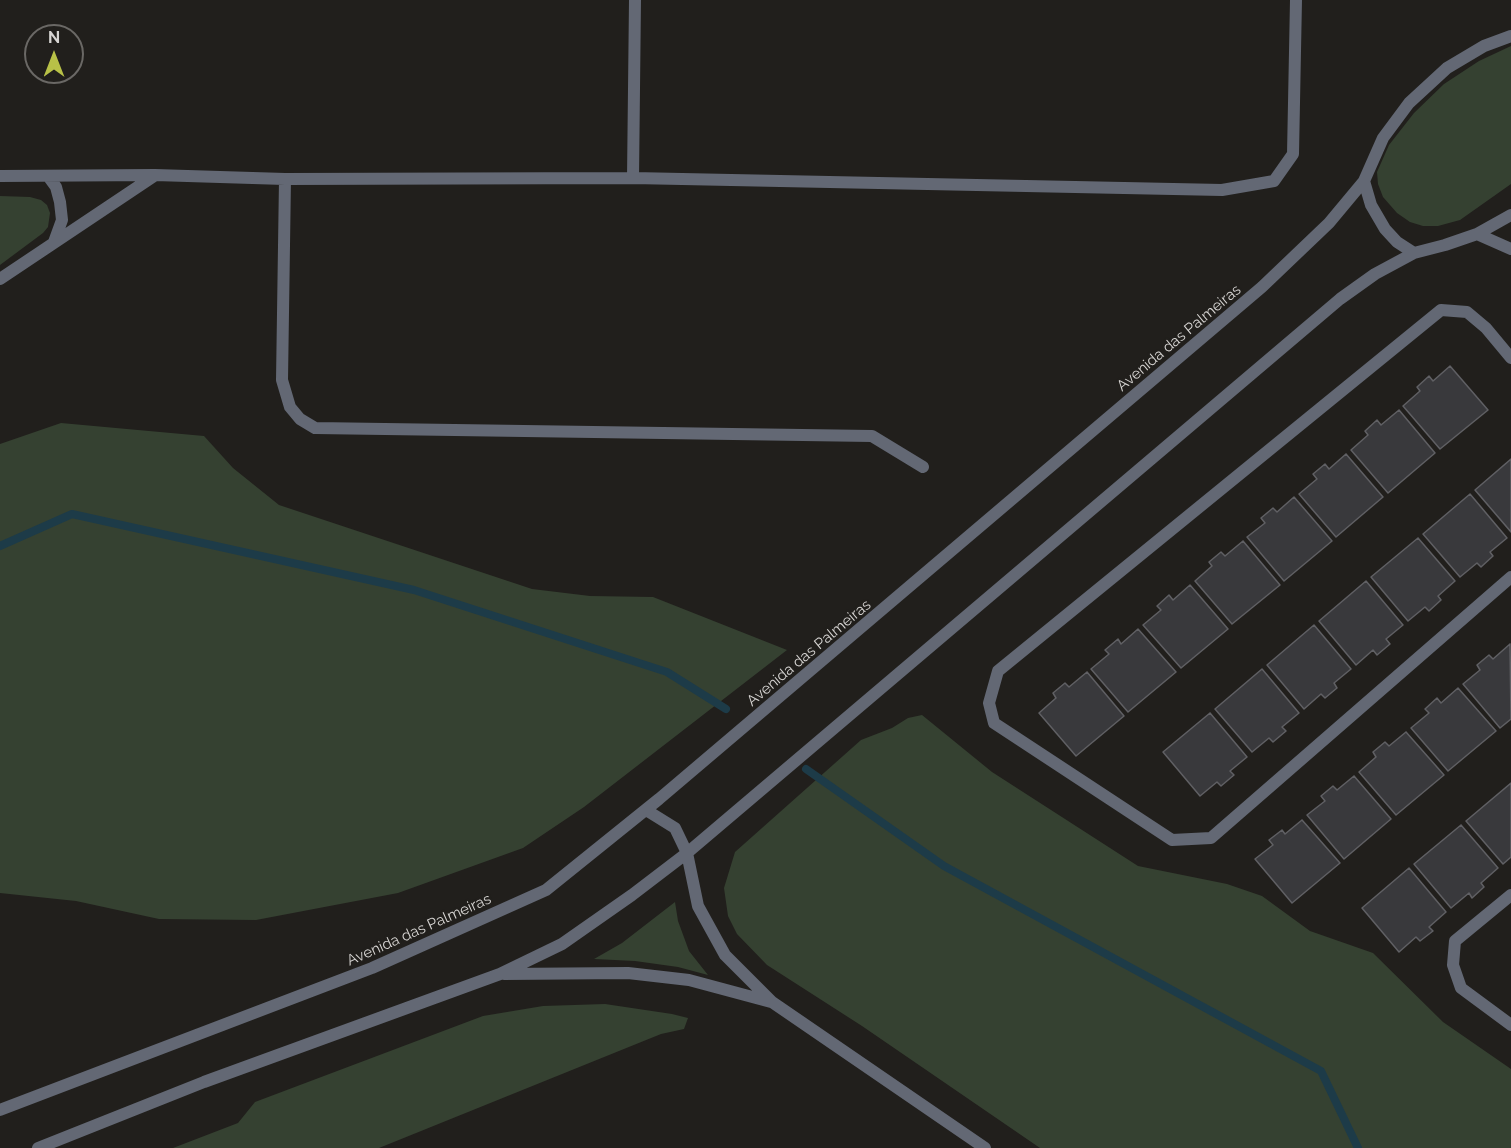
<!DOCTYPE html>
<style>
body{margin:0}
#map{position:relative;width:1511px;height:1148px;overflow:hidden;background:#211f1c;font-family:Raleway,sans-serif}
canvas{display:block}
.north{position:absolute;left:24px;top:24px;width:60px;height:60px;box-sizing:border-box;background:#211f1c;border:2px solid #6a6865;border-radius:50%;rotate:0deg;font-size:16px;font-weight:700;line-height:24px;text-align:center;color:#d7d5d3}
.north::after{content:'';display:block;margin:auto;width:21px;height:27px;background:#b8c147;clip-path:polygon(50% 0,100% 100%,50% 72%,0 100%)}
</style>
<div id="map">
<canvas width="1511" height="1148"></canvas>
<div class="north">N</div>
</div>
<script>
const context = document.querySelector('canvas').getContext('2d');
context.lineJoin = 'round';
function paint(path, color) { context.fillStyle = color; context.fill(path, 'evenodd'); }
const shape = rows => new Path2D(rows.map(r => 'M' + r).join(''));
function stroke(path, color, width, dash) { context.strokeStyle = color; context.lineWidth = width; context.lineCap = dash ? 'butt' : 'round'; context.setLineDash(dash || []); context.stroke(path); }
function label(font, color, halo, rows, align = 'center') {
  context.font = font + ' Raleway,sans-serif'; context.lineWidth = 4.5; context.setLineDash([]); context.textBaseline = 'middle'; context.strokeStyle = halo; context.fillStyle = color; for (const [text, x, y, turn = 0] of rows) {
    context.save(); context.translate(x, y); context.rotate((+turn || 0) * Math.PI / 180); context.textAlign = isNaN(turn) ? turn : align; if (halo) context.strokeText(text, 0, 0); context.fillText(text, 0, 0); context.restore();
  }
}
paint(shape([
 [1511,46,1511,184,1460,220,1438,226,1423,226,1410,222,1397,213,1383,197,1378,184,1377,172,1389,145,1414,113,1444,84,1479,61],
 [0,196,30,197,41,200,47,205,50,213,48,227,43,233,0,265],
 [61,423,204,436,233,468,279,505,532,589,590,596,653,597,787,650,584,807,523,848,398,893,256,920,159,919,76,901,0,893,0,444],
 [922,715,992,772,1138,866,1227,884,1262,896,1310,931,1373,953,1443,1022,1511,1069,1511,1148,1040,1148,862,1026,767,965,737,934,728,916,724,888,735,852,861,740,892,728,908,718],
 [675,902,678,921,689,951,708,975,678,967,635,961,594,959,622,943],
 [605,1004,672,1014,688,1018,684,1029,661,1034,379,1148,173,1148,238,1123,255,1102,483,1016,543,1006]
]), '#354131');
stroke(shape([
 [0,546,72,514,414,590,667,672,726,709],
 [806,769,944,866,1321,1071,1358,1148]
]), '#1d3b48', 8);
const building = shape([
 [1450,366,1488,410,1440,449,1403,406,1420,391,1417,387,1429,376,1433,381,1450,366],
 [1399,410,1435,453,1388,493,1351,450,1368,435,1365,431,1377,420,1381,425,1399,410],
 [1346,454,1383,497,1336,537,1299,494,1317,479,1313,474,1325,464,1329,469,1346,454],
 [1511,459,1511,532,1475,490,1511,459],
 [1470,494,1507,538,1490,552,1493,556,1481,567,1477,563,1460,577,1423,534,1470,494],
 [1294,497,1332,541,1284,581,1247,537,1265,523,1261,518,1273,508,1277,512,1294,497],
 [1418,538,1455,581,1438,596,1441,600,1429,611,1425,607,1408,621,1371,577,1418,538],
 [1243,541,1280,585,1232,624,1195,581,1212,566,1209,562,1221,552,1225,556,1243,541],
 [1366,581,1403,625,1386,639,1390,644,1377,655,1373,650,1356,665,1319,621,1366,581],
 [1190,585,1228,629,1181,668,1143,625,1161,610,1157,606,1169,595,1173,600,1190,585],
 [1314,625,1351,669,1334,683,1337,688,1325,698,1321,694,1304,709,1267,665,1314,625],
 [1138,629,1176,672,1128,712,1091,669,1109,654,1105,650,1118,639,1121,644,1138,629],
 [1510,644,1511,719,1500,728,1463,684,1480,670,1477,665,1489,655,1493,659,1510,644],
 [1262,669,1299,713,1282,727,1286,731,1273,742,1269,738,1252,752,1215,709,1262,669],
 [1087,672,1124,716,1076,756,1039,713,1056,698,1053,693,1065,683,1069,687,1087,672],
 [1458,688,1496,731,1448,771,1411,728,1429,713,1425,709,1437,698,1441,703,1458,688],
 [1210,713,1247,757,1230,771,1234,775,1221,786,1217,782,1200,796,1163,752,1210,713],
 [1406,732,1444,775,1396,815,1359,772,1376,757,1373,752,1385,742,1389,746,1406,732],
 [1354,776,1391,819,1344,859,1307,815,1325,801,1321,796,1333,786,1337,790,1354,776],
 [1511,783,1511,857,1503,864,1466,821,1511,783],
 [1302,820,1340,863,1292,903,1255,859,1273,845,1269,840,1282,830,1285,834,1302,820],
 [1461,825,1498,868,1481,883,1484,887,1472,898,1469,893,1451,908,1414,864,1461,825],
 [1409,868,1446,912,1429,927,1433,931,1420,941,1416,937,1399,952,1362,908,1409,868]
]);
paint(building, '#39393c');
stroke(building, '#606064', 1.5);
stroke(shape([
 [0,176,155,175,285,179,633,178,1222,190,1274,181,1293,154,1296,0],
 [48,176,56,187,60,202,62,220,54,242],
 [633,178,635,0],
 [285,179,282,380,290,407,300,419,315,428,872,436,923,467],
 [1364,181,1371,205,1385,229,1397,242,1414,253],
 [1477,234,1511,249],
 [0,279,154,176],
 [1511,358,1486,328,1467,312,1441,310,998,671,989,703,994,723,1172,840,1211,838,1511,577],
 [646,810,675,828,687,853,698,906,725,955,772,1002,985,1148],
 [1511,895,1455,941,1453,965,1461,988,1511,1025],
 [504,974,628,973,689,980,771,1002],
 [0,1110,372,968,546,890,659,799,1262,287,1329,223,1364,181,1383,138,1409,103,1447,68,1484,46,1511,36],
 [38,1148,204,1082,500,974,562,944,632,895,687,853,1340,299,1375,274,1414,253,1445,245,1477,234,1511,215]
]), '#636874', 12);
label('15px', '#d7d5d3', '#211f1c', [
 ["Avenida das Palmeiras",1179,338,-40],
 ["Avenida das Palmeiras",809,653,-40],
 ["Avenida das Palmeiras",419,930,-24]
]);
</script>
